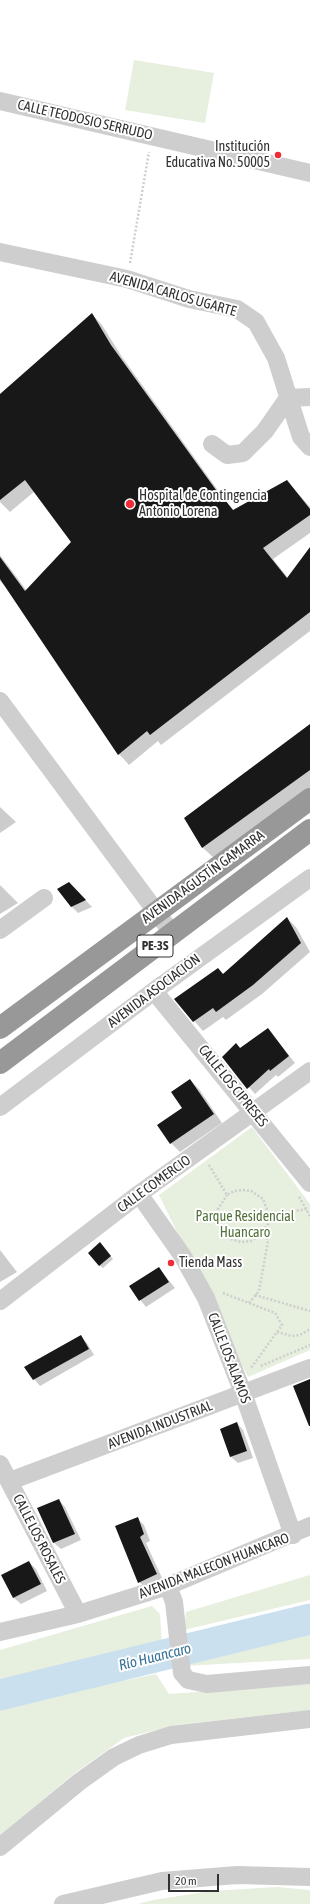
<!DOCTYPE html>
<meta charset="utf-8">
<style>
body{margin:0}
#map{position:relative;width:310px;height:1904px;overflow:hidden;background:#fff;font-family:"Asap Condensed",sans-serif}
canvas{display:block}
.scale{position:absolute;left:168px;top:1874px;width:51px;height:18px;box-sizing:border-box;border:2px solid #313131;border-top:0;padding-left:5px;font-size:12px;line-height:14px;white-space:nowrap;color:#313131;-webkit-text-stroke:3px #fff;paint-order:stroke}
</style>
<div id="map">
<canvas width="310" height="1904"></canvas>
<div class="scale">20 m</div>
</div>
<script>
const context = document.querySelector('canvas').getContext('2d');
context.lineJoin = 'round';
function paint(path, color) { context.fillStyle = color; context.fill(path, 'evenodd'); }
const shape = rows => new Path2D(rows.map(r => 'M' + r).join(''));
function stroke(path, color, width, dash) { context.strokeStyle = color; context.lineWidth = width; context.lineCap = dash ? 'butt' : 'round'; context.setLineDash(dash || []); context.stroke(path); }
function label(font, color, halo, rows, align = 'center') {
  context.font = font + ' "Asap Condensed",sans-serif'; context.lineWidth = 4; context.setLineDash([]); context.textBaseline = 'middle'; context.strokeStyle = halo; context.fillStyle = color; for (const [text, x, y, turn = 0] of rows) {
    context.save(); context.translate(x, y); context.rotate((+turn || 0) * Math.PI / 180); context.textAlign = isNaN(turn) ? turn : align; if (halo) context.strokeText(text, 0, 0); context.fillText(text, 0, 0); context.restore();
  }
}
paint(shape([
 [134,60,214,73,205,123,125,110],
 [252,1127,310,1204,310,1350,248,1377,159,1195],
 [310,1575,310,1600,184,1630,186,1612],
 [152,1606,160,1614,162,1645,0,1687,0,1650],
 [310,1627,310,1659,183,1666,181,1658],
 [156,1674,169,1694,310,1684,310,1710,176,1725,124,1738,71,1776,0,1836,0,1706],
 [277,1887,310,1890,310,1904,138,1904,153,1900,211,1891]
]), '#e7efdf');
paint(shape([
 [92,314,102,325,122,357,227,503,234,511,287,481,310,507,310,533,273,559,288,578,310,549,310,631,161,745,158,741,129,765,119,754,9,591,0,581,0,555,27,591,72,542,35,491,10,512,0,502,0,395],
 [310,726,310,788,214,858,203,848,186,818],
 [0,807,16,822,0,833],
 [0,885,18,903,0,914],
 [76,890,92,907,78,913,72,907],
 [287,918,296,927,310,952,262,994,226,1020,223,1017,203,1031,176,1000,223,974],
 [268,1029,295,1063,278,1077,276,1075,255,1094,223,1057,236,1044,241,1049],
 [190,1080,199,1089,222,1123,180,1152,171,1143,184,1109],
 [103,1247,113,1259,103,1268,99,1265],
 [0,1250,17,1272,0,1282],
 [159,1268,175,1288,146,1307,130,1287],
 [81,1337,87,1343,94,1355,40,1386,34,1379],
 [237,1423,243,1430,253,1458,238,1463,231,1457,221,1429],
 [59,1500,65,1507,81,1540,61,1549,54,1543,39,1508],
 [138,1519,144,1525,150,1541,146,1543,163,1580,146,1588,139,1582],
 [29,1562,36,1569,47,1591,21,1604,14,1598,3,1576]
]), '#0003');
stroke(shape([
 [0,1695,310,1619]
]), '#cbe0ef', 31);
paint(shape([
 [92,313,111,345,224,501,225,500,233,510,287,480,310,509,310,515,263,548,287,578,310,547,310,612,150,735,147,731,118,755,0,579,0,557,25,591,71,542,25,480,0,500,0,394],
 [310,724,310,770,202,848,184,818],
 [69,882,86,900,71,907,57,889],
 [287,917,301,943,253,985,216,1012,213,1008,193,1022,174,999,218,968,223,974],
 [268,1028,289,1056,270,1071,269,1069,247,1089,222,1057,236,1043,240,1048],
 [190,1079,214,1114,170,1144,157,1125,182,1108,171,1092],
 [100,1242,111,1256,99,1266,88,1253],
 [159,1267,169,1282,139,1301,129,1286],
 [81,1335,89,1349,33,1380,24,1367],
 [310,1379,310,1426,309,1426,293,1386],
 [237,1422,247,1451,230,1457,220,1429],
 [59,1499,75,1534,53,1543,37,1508],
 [138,1517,144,1534,140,1537,157,1574,138,1583,115,1526],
 [29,1561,41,1584,13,1598,1,1575]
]), '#181818');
stroke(shape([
 [130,263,149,152],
 [209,1165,227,1195,234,1191,243,1190,251,1191,263,1199,269,1215,268,1224,259,1236,251,1241,241,1242,230,1239,223,1233,219,1225,218,1209,227,1195],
 [299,1197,310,1216],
 [269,1215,307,1209],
 [223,1293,275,1313,282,1325,251,1368],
 [255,1295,310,1311],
 [249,1303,259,1291,268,1241,264,1232],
 [277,1332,292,1336,300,1335,310,1329],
 [261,1366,310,1345]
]), '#cecece', 2.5, [2, 2]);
stroke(shape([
 [0,101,310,173],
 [0,252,127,279,189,299,237,309,256,322,276,358,301,437,310,447],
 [212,444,227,455,243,453,265,431,288,398,310,397],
 [0,701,172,933],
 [0,930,44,898],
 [154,991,310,1183],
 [0,1107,154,991,310,878],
 [139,1194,182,1255,206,1298,243,1393,293,1535],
 [0,1301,139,1194,310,1071],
 [0,1464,78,1614],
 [10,1481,310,1368],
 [168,1586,174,1602,182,1673,188,1680,207,1684,310,1675],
 [0,1632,78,1614,168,1586,310,1526],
 [0,1847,79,1782,114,1757,139,1745,171,1735,310,1719],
 [63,1904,162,1881,237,1875,310,1877]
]), '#cecece', 18);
stroke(shape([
 [0,1028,310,799],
 [0,1063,310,830]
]), '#989898', 22);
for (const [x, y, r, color] of [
 [278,155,4,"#ef2c38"],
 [130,504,5,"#ef2c38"],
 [171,1263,4,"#ef2c38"]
]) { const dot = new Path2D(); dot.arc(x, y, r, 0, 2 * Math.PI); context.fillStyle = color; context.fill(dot); stroke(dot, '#fff', 1.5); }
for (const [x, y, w] of [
 [155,946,36]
]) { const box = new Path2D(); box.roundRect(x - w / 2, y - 11, w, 22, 3); context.fillStyle = '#fff'; context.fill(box); stroke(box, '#313131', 1); }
label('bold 13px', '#313131', null, [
 ["PE-3S",155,946]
]);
label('14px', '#313131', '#fff', [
 ["CALLE TEODOSIO SERRUDO",85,120,13],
 ["AVENIDA CARLOS UGARTE",173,294,16],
 ["AVENIDA AGUSTÍN GAMARRA",203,877,-36],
 ["AVENIDA ASOCIACIÓN",154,991,-37],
 ["CALLE LOS CIPRESES",233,1086,51],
 ["CALLE COMERCIO",154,1184,-36],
 ["CALLE LOS ALAMOS",229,1358,69],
 ["AVENIDA INDUSTRIAL",160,1425,-21],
 ["CALLE LOS ROSALES",39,1539,63],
 ["AVENIDA MALECON HUANCARO",214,1566,-21]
]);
label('14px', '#313131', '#fff', [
 ["Institución",270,147,"right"],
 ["Educativa No. 50005",270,163,"right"],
 ["Hospital de Contingencia",139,496],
 ["Antonio Lorena",139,512],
 ["Tienda Mass",179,1263]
], 'left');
label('14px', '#53713b', '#fff', [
 ["Parque Residencial",245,1217],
 ["Huancaro",245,1233]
]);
label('italic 15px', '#397399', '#fff', [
 ["Río Huancaro",155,1657,-14]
]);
</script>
